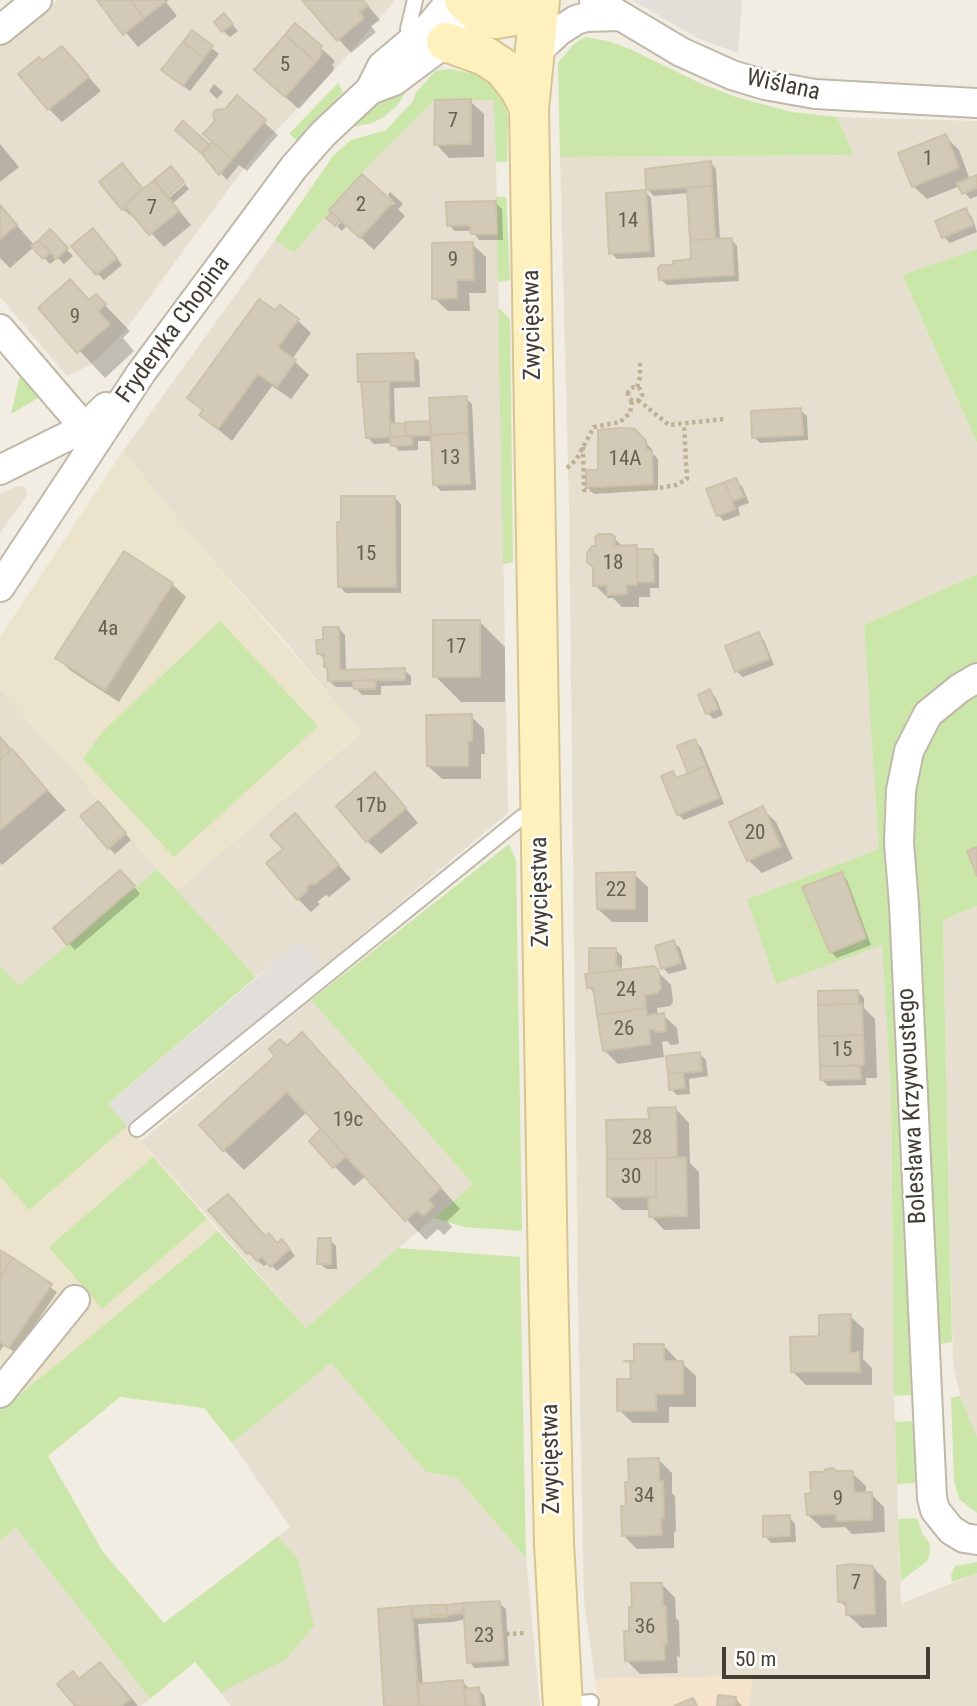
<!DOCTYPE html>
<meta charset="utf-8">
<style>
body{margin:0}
#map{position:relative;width:977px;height:1706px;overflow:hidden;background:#f1ede2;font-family:"Roboto Condensed",sans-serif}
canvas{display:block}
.scale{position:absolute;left:722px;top:1647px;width:208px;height:32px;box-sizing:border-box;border:4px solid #433d33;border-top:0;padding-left:9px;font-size:21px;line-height:24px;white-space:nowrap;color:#433d33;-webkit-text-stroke:5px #fff;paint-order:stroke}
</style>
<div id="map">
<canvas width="977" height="1706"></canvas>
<div class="scale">50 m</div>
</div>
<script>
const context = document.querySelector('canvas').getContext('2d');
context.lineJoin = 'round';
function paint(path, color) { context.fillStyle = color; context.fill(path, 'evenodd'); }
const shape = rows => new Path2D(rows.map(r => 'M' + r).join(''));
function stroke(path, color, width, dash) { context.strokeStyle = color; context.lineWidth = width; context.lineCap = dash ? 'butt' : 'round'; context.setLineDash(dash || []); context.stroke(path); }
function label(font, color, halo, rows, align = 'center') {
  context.font = font + ' "Roboto Condensed",sans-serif'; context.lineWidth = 5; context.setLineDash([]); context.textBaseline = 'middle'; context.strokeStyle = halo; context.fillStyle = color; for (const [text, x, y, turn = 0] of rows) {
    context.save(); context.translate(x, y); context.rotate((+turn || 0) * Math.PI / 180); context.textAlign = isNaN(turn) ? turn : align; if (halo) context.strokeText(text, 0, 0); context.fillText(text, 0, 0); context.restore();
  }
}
paint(shape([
 [57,0,395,0,340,64,265,142,230,187,124,332,92,364,67,376,0,297,0,44],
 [471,99,495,100,508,813,322,968,300,942,256,977,176,891,361,733,284,640,211,559,123,451,275,240,294,253,373,161,435,100],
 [837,117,977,121,977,249,902,276,977,443,977,574,864,625,879,849,747,899,882,945,891,1092,894,1392,901,1604,977,1573,977,1706,749,1706,753,1676,595,1679,584,1601,578,1305,569,505,560,157,854,155],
 [16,486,22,486,26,489,27,496,0,533,0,494],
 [0,690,71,767,157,869,19,987,0,966],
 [977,906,977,1437,960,1396,953,1363,943,920],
 [311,1000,473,1184,306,1328,141,1141],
 [331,1363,426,1472,457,1478,526,1558,540,1706,231,1706,164,1623,290,1527,232,1443],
 [16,1528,150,1699,141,1706,0,1706,0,1541]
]), '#e6dfd0');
paint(shape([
 [753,1676,749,1706,599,1706,595,1679]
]), '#f5e4cb');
paint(shape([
 [632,0,742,0,738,53,697,38]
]), '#e3ded7');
paint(shape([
 [123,451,211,559,361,732,176,891,71,767,0,690,0,637],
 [0,966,19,987,38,1022,218,1231,0,1411]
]), '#ebe3cb');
paint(shape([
 [585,37,608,41,630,49,702,84,736,97,792,112,837,117,854,155,560,157,558,63,574,44],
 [450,69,475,74,489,83,500,96,508,116,507,162,496,162,494,100,435,100,373,161,294,253,275,240,333,156,351,140,386,130,413,101,415,94,435,71],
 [338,83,343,92,301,139,296,140,289,134],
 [401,84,405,93,398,105,384,117,372,123,352,127],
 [496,197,506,197,510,280,498,282],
 [977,249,977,443,902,275],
 [498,307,510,319,513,562,503,564],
 [21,371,37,392,38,398,11,414],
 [977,574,977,665,908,727,903,1105,911,1395,894,1396,891,1092,882,945,776,984,747,899,879,849,864,625],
 [220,621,318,726,174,857,83,759,103,731],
 [977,688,977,906,943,920,952,1342,934,1345,914,935,912,772,935,722],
 [509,844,516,860,522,1231,464,1227,434,1218,473,1184,311,1000],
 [157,869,256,977,109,1103,127,1126,29,1210,0,1176,0,966,19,986],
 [153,1157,207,1219,102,1309,49,1247],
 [218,1231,306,1328,398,1248,520,1257,526,1558,457,1478,426,1472,331,1363,232,1443,204,1408,120,1397,48,1456,103,1552,164,1623,278,1537,298,1559,314,1626,285,1660,221,1692,195,1662,150,1699,16,1528,0,1541,0,1411],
 [960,1396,977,1437,977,1513,959,1499,954,1480,951,1398],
 [911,1421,913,1423,916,1483,897,1484,895,1422],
 [915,1518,918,1520,922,1533,930,1544,930,1554,927,1561,901,1581,898,1519],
 [977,1562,977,1573,952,1582,951,1575,955,1566]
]), '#cae7a9');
paint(shape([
 [300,941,322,968,127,1126,108,1104]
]), '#e2dfdb');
paint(shape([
 [99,0,169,0,166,2,177,16,138,47],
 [304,0,363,0,380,20,371,26,376,32,351,53],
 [230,22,238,31,230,37,223,31],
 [296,25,335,61,332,65,334,67,333,71,299,109,270,84],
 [192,33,219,54,190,91,170,76],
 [75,61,101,91,62,122,49,109,43,63],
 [214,84,223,92,217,99,209,91],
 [237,98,278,135,247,171,239,165,227,180,198,148,183,123,221,153,223,151,206,134],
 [470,101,484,114,484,157,449,158,436,144],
 [945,136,959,150,970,180,977,177,977,196,970,199,960,186,927,199,913,186],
 [0,144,19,167,0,182],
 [710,162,716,169,720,240,731,239,737,246,739,281,667,285,660,279,675,266,693,261,689,193,654,196,647,189],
 [128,172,144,191,169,198,185,184,189,189,173,203,191,225,164,247,133,213,130,215,123,209],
 [363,176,393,205,395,203,388,195,390,192,397,198,403,204,398,209,405,216,374,250,347,225,342,231,337,226,344,219],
 [645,192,651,198,655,257,617,259,611,253],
 [496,203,502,209,503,240,479,240,472,231,455,231,449,225],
 [0,206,35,246,50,231,73,256,64,264,58,258,50,264,34,247,10,268,0,258],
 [966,210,972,217,977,232,950,243,944,237],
 [99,236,122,265,104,280,98,274],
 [472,244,486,257,486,293,469,293,470,311,448,311,434,298],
 [96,296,130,331,123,338,134,351,105,378,40,308,90,302],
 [276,313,297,320,311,333,292,359,309,375,291,399,272,386,232,441,201,415,204,412,190,398],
 [413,355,419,361,420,387,394,388,395,425,432,423,466,398,472,404,476,490,441,491,435,485,433,441,418,441,418,450,399,451,392,443,374,444,367,437,363,386,360,382],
 [800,410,807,416,808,440,760,443,754,437],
 [634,431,652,449,652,453,658,459,658,490,594,494,588,488],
 [735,480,742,486,749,503,738,507,740,515,724,521,718,515],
 [394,497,401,504,401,593,346,593,339,586],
 [614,538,623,547,636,547,640,551,653,551,659,557,659,588,650,588,650,597,639,597,639,607,622,607,613,598,608,598,595,585],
 [172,584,186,597,119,702,71,671,57,658],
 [479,621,505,647,505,702,461,702,435,676],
 [339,628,345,635,346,671,404,670,411,676,411,685,381,686,381,695,362,695,355,687,336,687,329,681,329,670,326,666,326,660,319,654,325,642],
 [758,634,764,640,774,665,743,677,736,671],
 [710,691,716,698,723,715,714,719,707,713],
 [471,716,484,729,485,754,481,754,481,779,442,779,428,766],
 [0,739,66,810,2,865,0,863],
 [695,741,701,747,724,804,684,820,678,814,673,774,678,779,690,774,680,747],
 [389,788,418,823,381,854,367,841],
 [104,809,131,840,115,854,109,848],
 [763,809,776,822,793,859,762,873,748,860],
 [295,816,351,879,329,897,326,895,317,902,320,904,311,912,298,899,285,849],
 [634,874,648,887,648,922,612,922,598,909],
 [841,874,847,880,871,945,837,958,831,952],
 [127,878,140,894,75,950,55,929],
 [674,942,680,948,687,969,669,974,663,968],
 [616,950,622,956,622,971,657,971,671,985,673,1002,670,1006,657,1008,658,1015,663,1015,677,1028,679,1044,671,1045,667,1041,662,1042,664,1057,618,1064,604,1050,596,995,589,987,593,975,591,973],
 [858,992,864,998,864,1008,875,1019,877,1078,866,1078,866,1085,828,1086,822,1080,820,993],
 [287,1048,322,1055,460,1209,447,1221,452,1227,444,1235,438,1229,426,1240,366,1176,354,1186,334,1166,324,1129,308,1111,244,1170,224,1150],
 [700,1054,706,1060,708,1076,689,1079,690,1094,677,1095,671,1089,668,1057],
 [676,1109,689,1123,690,1163,699,1172,700,1229,664,1230,651,1216,651,1210,622,1210,609,1197,651,1121],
 [211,1210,277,1245,288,1247,295,1256,277,1271,269,1263,264,1266,248,1253],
 [330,1240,336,1246,337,1269,326,1269,319,1263],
 [0,1252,57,1292,16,1353,4,1345,0,1351],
 [850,1316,864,1329,863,1359,872,1368,872,1385,806,1385,793,1372,821,1338],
 [664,1346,677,1360,677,1363,682,1363,696,1376,696,1407,669,1407,669,1423,633,1423,619,1410,632,1381],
 [658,1459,672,1473,672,1493,675,1496,676,1531,674,1532,674,1548,637,1549,623,1535,628,1508],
 [852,1473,866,1486,866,1494,871,1494,884,1507,885,1532,852,1534,845,1527,822,1528,808,1515,812,1495,823,1474],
 [789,1517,795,1524,796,1542,771,1543,765,1536],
 [873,1567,886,1581,887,1627,862,1628,848,1615,848,1609,840,1601],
 [662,1584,675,1598,676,1618,679,1621,680,1657,677,1656,678,1673,640,1674,626,1660,631,1633],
 [499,1603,506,1609,509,1666,475,1668,469,1662,466,1619,453,1622,418,1624,423,1685,463,1682,470,1690,478,1689,484,1695,486,1706,386,1706,380,1610],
 [100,1664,120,1684,138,1706,77,1706],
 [736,1699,742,1706,719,1706]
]), '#0003');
const building = shape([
 [97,0,130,0,144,18,123,35,97,0],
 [130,0,164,0,165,2,144,18,130,0],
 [302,0,363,0,368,6,359,12,364,18,337,41,302,0],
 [224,13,233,24,222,32,214,22,224,13],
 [295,23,322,46,320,50,322,52,320,57,316,62,285,35,295,23],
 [192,30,213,46,204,58,183,42,192,30],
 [285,35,316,62,285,97,254,70,285,35],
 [183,42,204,58,183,86,161,70,183,42],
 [62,46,89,77,48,110,18,74,39,57,42,61,62,46],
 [237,95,266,120,232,159,203,134,215,121,213,115,215,110,225,109,237,95],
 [471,99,471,144,434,145,435,100,471,99],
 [183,121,210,145,202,154,175,130,183,121],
 [946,134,959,168,912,187,898,153,946,134],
 [212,142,232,159,219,175,202,154,212,142],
 [711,161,712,186,646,190,645,169,711,161],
 [122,163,143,189,124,205,126,207,122,210,99,182,122,163],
 [171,166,184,182,167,197,154,180,171,166],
 [362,174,393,202,360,238,329,210,362,174],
 [977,175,977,188,962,194,957,183,977,175],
 [154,180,179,211,149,235,124,205,154,180],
 [712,186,715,239,690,240,687,188,712,186],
 [646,190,650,251,609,254,606,193,646,190],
 [496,201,497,234,471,234,470,225,447,226,446,202,496,201],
 [0,205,17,225,0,239,0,205],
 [966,208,973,225,942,238,935,221,966,208],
 [331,212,340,220,335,226,326,218,331,212],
 [93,228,117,258,96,275,71,246,93,228],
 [50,229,68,248,56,259,39,240,50,229],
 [732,238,734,275,659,280,658,268,661,265,673,265,673,261,691,259,690,240,732,238],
 [39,240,51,252,43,259,31,246,39,240],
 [473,242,474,280,457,280,457,298,432,299,432,243,473,242],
 [70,279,89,300,96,294,106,304,98,311,110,324,77,353,38,308,70,279],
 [259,299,275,310,280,305,299,319,278,347,296,360,277,387,258,374,218,429,199,415,203,410,187,398,259,299],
 [414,353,414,381,358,382,357,354,414,353],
 [361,382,389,382,390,437,366,438,361,382],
 [467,396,468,433,431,435,429,398,467,396],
 [801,408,803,435,752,438,751,411,801,408],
 [430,421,431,435,406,436,405,422,430,421],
 [390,423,405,424,406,436,390,437,390,423],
 [621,428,635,429,646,441,646,449,652,451,653,484,586,488,586,470,598,470,598,430,621,428],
 [468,433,470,484,433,485,431,435,468,433],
 [412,436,412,445,391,446,390,437,412,436],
 [736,478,744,497,732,501,725,482,736,478],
 [725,482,735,509,717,516,706,489,725,482],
 [341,496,395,496,396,587,338,587,337,522,341,522,341,496],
 [599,534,611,534,615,537,615,546,637,545,637,585,626,585,627,594,607,595,607,585,593,586,593,567,587,562,587,553,592,546,596,546,595,537,599,534],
 [637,549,653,549,654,582,637,582,637,549],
 [124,551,173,583,105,690,55,658,124,551],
 [433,620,480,620,480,677,433,677,433,620],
 [323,627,339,627,340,670,405,668,405,680,328,681,327,667,324,667,324,654,317,654,316,640,323,640,323,627],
 [759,632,769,659,735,672,725,646,759,632],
 [376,680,375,689,354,689,352,681,376,680],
 [710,689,718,709,706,714,698,695,710,689],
 [472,714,472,741,468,741,468,766,427,766,426,715,472,714],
 [0,737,11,750,0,759,0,737],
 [695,739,706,766,688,773,677,746,695,739],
 [12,749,47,790,0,830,0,759,12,749],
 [706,766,719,798,677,815,661,776,673,771,676,778,706,766],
 [375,772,406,808,366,842,336,806,375,772],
 [98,801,126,833,108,849,80,816,98,801],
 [763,806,781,846,747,861,729,822,763,806],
 [295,813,339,865,314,885,312,883,306,887,308,890,297,900,266,863,283,849,270,835,295,813],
 [977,847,977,876,967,851,977,847],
 [120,870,135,886,67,945,53,928,120,870],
 [635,872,635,909,597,909,596,873,635,872],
 [842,872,866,938,830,953,802,887,842,872],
 [674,940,681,963,661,969,655,946,674,940],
 [589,948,616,948,616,964,622,970,589,973,589,948],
 [653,966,658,969,661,988,657,993,645,995,646,1008,597,1015,593,987,587,988,585,974,653,966],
 [858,990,858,1004,818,1005,818,991,858,990],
 [862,1004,863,1035,819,1036,818,1005,862,1004],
 [646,1008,647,1015,664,1013,666,1031,655,1032,655,1029,649,1029,651,1044,603,1051,597,1015,646,1008],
 [302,1032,441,1188,428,1200,434,1206,423,1216,417,1210,405,1221,287,1092,223,1151,199,1125,275,1056,269,1049,280,1039,287,1046,302,1032],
 [863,1035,864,1065,820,1066,819,1036,863,1035],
 [700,1052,702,1071,668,1074,666,1056,700,1052],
 [820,1066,860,1066,861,1079,820,1080,820,1066],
 [683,1073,685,1088,669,1090,668,1074,683,1073],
 [676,1107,677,1158,607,1159,606,1120,649,1119,648,1108,676,1107],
 [321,1129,346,1156,333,1168,309,1141,321,1129],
 [686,1157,687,1216,649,1217,648,1197,656,1197,656,1158,686,1157],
 [656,1158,656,1197,607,1197,607,1159,656,1158],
 [228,1194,265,1236,269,1233,277,1243,282,1239,290,1249,270,1267,262,1257,257,1261,249,1252,247,1254,208,1210,228,1194],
 [318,1238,331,1238,331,1264,317,1264,318,1238],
 [0,1250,13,1258,0,1277,0,1250],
 [13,1258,52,1284,9,1348,0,1342,0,1277,13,1258],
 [851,1314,850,1353,859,1352,860,1372,791,1372,790,1337,819,1336,819,1315,851,1314],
 [634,1344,664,1344,664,1361,683,1361,683,1394,656,1394,656,1411,617,1411,617,1379,631,1379,630,1362,624,1361,634,1361,634,1344],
 [659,1458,659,1481,663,1481,664,1518,661,1519,662,1535,622,1536,621,1506,626,1506,625,1482,629,1482,628,1459,659,1458],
 [833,1468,837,1471,853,1471,854,1493,872,1492,872,1520,836,1521,836,1514,807,1515,805,1494,811,1493,810,1472,823,1472,826,1469,833,1468],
 [790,1515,790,1536,763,1537,763,1516,790,1515],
 [852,1564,873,1566,875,1614,846,1615,846,1602,838,1602,837,1566,852,1564],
 [631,1583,662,1583,663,1606,666,1606,667,1644,664,1644,665,1660,625,1661,624,1631,629,1631,629,1607,632,1607,631,1583],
 [500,1601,504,1660,467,1663,463,1603,500,1601],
 [463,1603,464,1613,447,1615,447,1605,463,1603],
 [431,1605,447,1605,447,1615,432,1615,431,1605],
 [431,1605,432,1615,447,1615,447,1617,413,1618,412,1606,431,1605],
 [412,1606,419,1706,384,1706,378,1609,412,1606],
 [100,1662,130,1699,122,1706,75,1706,57,1684,73,1671,79,1679,100,1662],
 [463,1680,466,1706,419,1706,417,1684,463,1680],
 [479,1687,481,1706,466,1706,464,1689,479,1687],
 [718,1695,736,1697,735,1706,717,1706,718,1695],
 [693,1698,697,1706,674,1706,693,1698]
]);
paint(building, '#d3c9b7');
stroke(building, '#cec1aa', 2);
const lane = shape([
 [415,0,408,29,416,40],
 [137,1129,522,817,539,816],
 [564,1705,591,1702]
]);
const street = shape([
 [594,0,681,52,732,75,765,85,815,94,977,103],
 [0,30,37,0],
 [533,55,559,31,576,20,586,17,620,16],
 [370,90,394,81,461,31],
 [0,329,96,441],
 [0,470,84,428,106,407],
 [0,587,141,373,294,167,323,134,370,90,382,66,431,25,445,8,448,0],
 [977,678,960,688,928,714,909,751,901,790,899,843,904,905,932,1498,935,1510,951,1530,964,1538,977,1540],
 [0,1393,75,1300]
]);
const secondary = shape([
 [464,0,480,15,496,19,519,15,538,0],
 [540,0,529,108,548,1279,554,1543,563,1706],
 [446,42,485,56,503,68,519,88,529,108]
]);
stroke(lane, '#c0b8a8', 18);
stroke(street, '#c0b8a8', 32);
stroke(secondary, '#d6c592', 42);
stroke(shape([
 [637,387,640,377,640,360],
 '628 394a7 7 0 1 1 14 0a7 7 0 1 1-14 0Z',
 [638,400,669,425,724,419],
 [583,447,584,490,658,488,676,485,687,479,684,425],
 [567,468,576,460,594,427,620,422,630,413,632,400],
 [162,602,179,613],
 [506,1634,526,1633]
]), '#bfb196', 4.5, [3.5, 3.5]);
stroke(lane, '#fff', 14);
stroke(street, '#fff', 28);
stroke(secondary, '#fff1be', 38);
label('21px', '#676054', null, [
 ["5",285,66],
 ["7",453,122],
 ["1",928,160],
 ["2",361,206],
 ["7",152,209],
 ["14",628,222],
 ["9",453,261],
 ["9",75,318],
 ["13",450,459],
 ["14A",625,460],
 ["15",366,555],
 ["18",613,564],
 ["4a",108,630],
 ["17",456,648],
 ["17b",371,807],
 ["20",755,834],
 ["22",616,891],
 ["24",626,991],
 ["26",624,1030],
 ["15",842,1051],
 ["19c",348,1121],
 ["28",642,1139],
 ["30",631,1178],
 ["34",644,1497],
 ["9",838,1500],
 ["7",856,1584],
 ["36",645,1628],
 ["23",484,1637]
]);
label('24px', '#433d33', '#fff', [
 ["Wiślana",783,86,12],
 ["Zwycięstwa",533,325,-91],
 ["Fryderyka Chopina",174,330,-54],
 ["Zwycięstwa",541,892,-91],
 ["Bolesława Krzywoustego",913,1106,-93],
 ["Zwycięstwa",552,1459,-91]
]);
</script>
